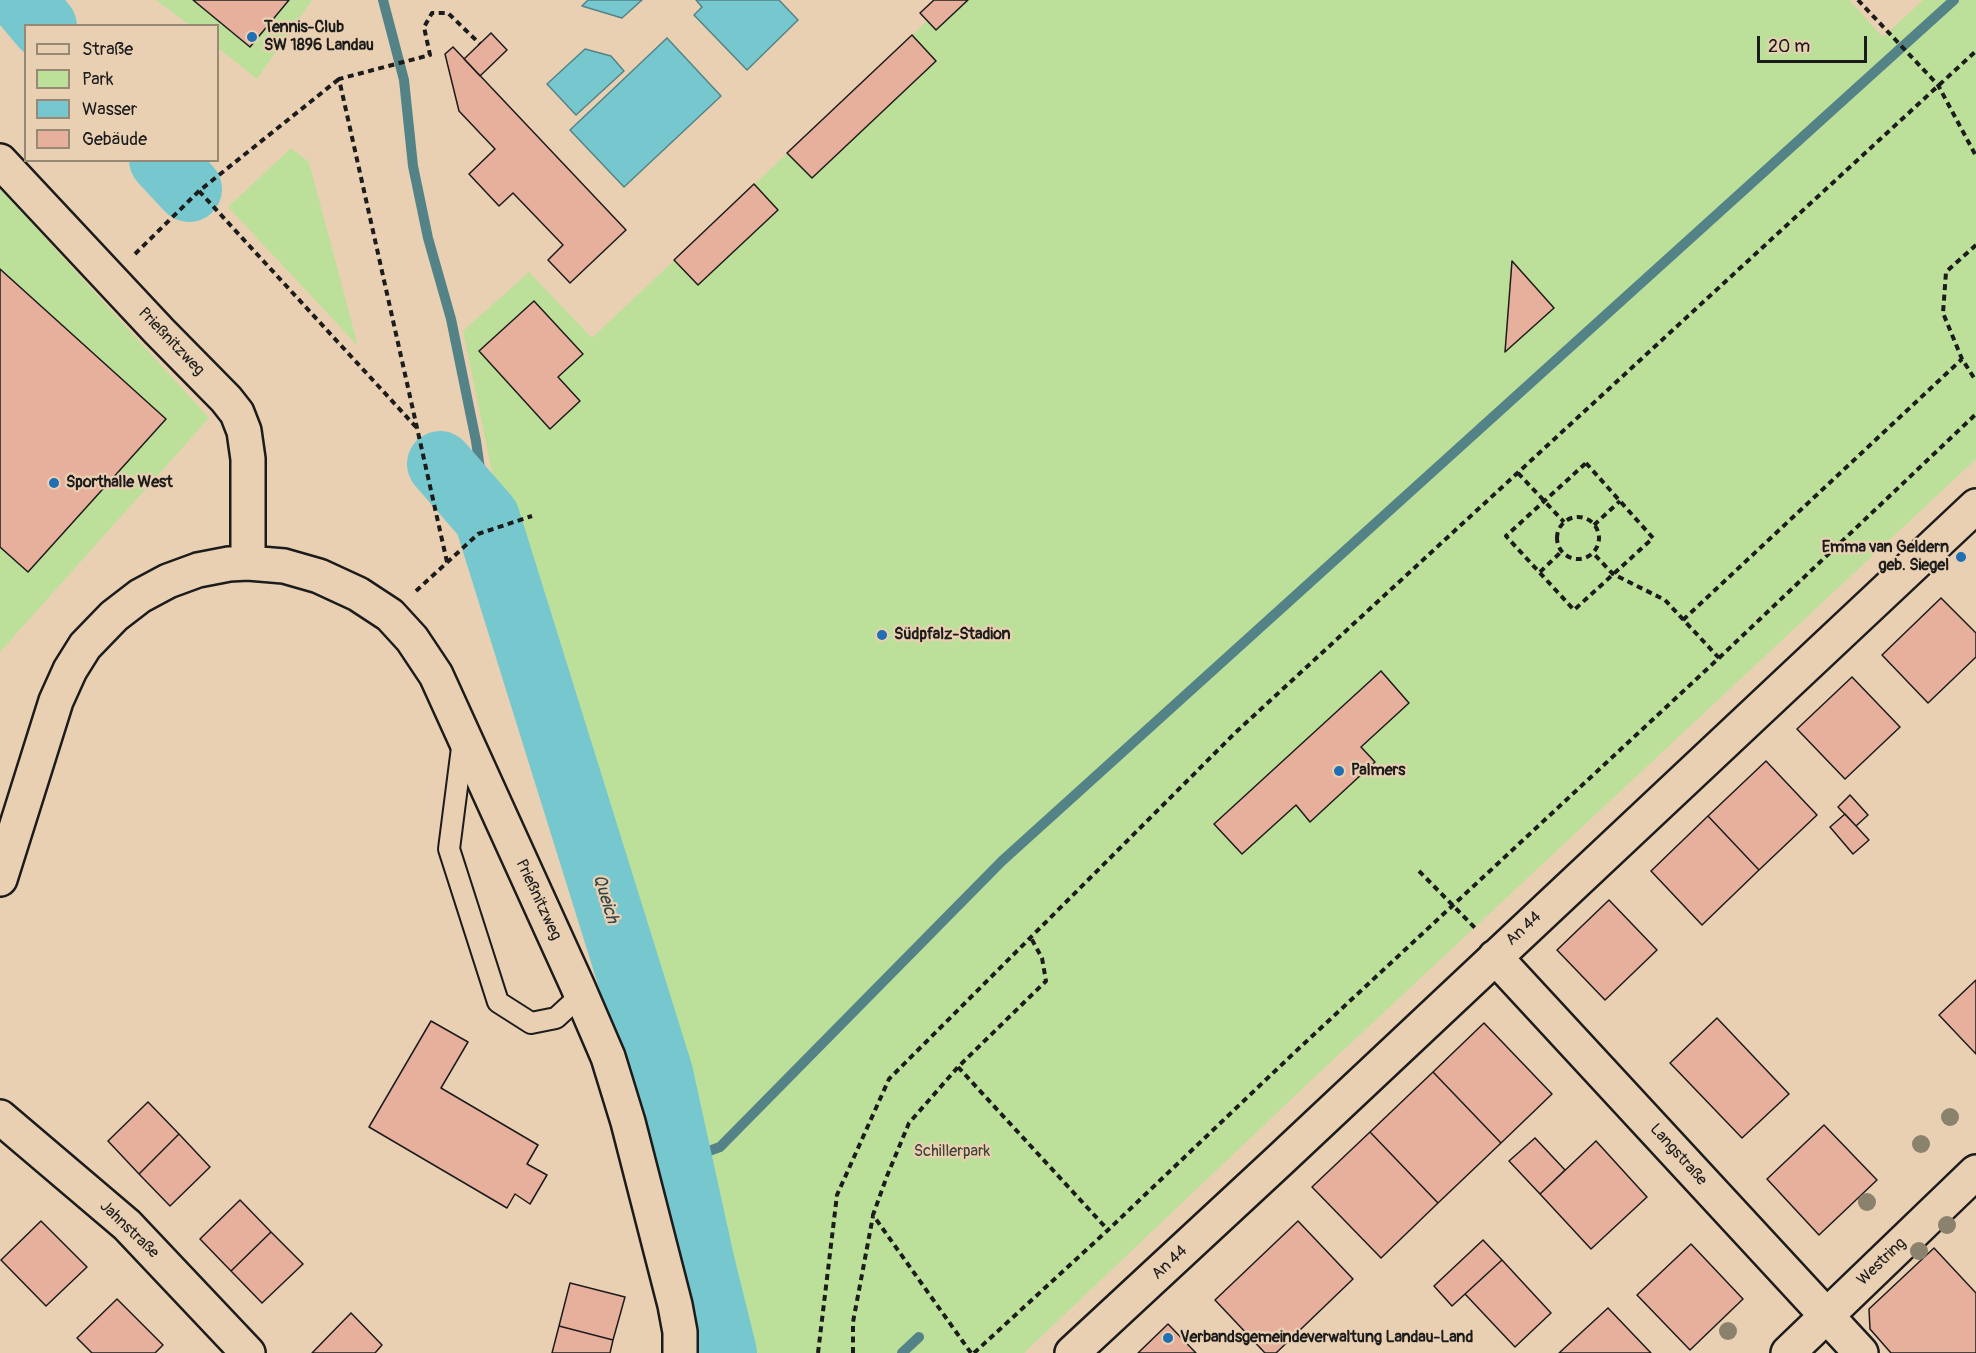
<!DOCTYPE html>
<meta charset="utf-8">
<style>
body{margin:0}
#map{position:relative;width:1976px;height:1353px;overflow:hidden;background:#ead0b2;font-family:Pangolin,sans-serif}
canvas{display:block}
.legend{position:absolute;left:24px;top:24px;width:195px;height:138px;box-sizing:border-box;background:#ead0b2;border:2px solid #988876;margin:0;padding:8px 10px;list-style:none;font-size:18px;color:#1c1c1c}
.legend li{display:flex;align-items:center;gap:12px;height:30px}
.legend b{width:30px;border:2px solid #988876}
.scale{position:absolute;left:1757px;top:36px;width:110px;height:27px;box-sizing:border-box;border:3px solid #1c1c1c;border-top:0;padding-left:8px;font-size:18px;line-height:21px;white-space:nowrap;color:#1c1c1c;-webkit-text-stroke:4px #ead0b2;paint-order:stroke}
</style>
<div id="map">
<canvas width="1976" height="1353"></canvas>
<ul class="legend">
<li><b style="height:8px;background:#ead0b2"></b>Straße</li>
<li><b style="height:16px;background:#bce09a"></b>Park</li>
<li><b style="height:16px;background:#77c8ce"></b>Wasser</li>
<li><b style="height:16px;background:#e7b09d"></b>Gebäude</li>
</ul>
<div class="scale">20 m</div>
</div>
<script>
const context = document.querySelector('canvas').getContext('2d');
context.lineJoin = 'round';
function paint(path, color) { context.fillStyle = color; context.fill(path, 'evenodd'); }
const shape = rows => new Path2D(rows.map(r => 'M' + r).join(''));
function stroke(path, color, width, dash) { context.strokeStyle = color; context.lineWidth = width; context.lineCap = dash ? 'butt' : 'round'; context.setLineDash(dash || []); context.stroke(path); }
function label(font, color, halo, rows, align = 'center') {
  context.font = font + ' Pangolin,sans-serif'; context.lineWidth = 4.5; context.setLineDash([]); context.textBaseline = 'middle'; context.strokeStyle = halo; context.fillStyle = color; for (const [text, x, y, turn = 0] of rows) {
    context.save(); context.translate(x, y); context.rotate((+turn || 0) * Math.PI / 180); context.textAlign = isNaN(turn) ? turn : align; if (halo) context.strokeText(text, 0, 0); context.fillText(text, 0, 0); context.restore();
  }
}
paint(shape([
 [156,0,312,0,257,79,218,48,218,26,189,25],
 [934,0,1849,0,1883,37,1923,0,1976,0,1976,459,1320,1072,1024,1353,743,1353,745,1345,687,1127,503,526,463,331,529,272,592,338,927,21],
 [291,148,309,162,358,346,228,207],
 [0,188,209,418,0,652]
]), '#bce09a');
const water = shape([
 [588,0,642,0,622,18,582,6,588,0],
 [696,0,779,0,798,20,747,70,694,15,702,7,696,0],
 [667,38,721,96,624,187,570,130,667,38],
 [585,49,611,56,624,71,576,115,547,84,585,49]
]);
paint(water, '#77c8ce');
stroke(water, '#538387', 1.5);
stroke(shape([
 [383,0,404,80,413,166,428,238,451,319,476,441,487,518],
 [679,1162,720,1147,1002,861,1954,0],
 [902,1353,919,1337]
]), '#538387', 10);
stroke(shape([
 [22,0,44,26],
 [162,160,189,189],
 [440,464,487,518,660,1073,702,1264,724,1353]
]), '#77c8ce', 66);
const building = shape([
 [193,0,289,0,250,47,193,0],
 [934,0,968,0,936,30,920,13,934,0],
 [491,33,507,50,480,76,464,59,491,33],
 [912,35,936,61,812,178,787,153,912,35],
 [453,47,626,230,570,283,548,260,563,245,513,193,499,206,469,174,495,149,459,111,445,54,453,47],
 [754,184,778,210,698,285,674,260,754,184],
 [1512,261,1554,308,1505,352,1512,261],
 [0,269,166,419,28,572,0,547,0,269],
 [534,301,583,354,558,377,580,401,550,429,479,351,534,301],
 [1941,598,1976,633,1976,657,1928,703,1882,655,1941,598],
 [1381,671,1409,703,1361,747,1375,762,1310,822,1296,805,1242,854,1214,824,1381,671],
 [1852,677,1900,727,1845,779,1797,729,1852,677],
 [1766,761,1817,815,1759,870,1708,816,1766,761],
 [1850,795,1868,815,1856,826,1838,807,1850,795],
 [1845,814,1869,840,1853,854,1830,827,1845,814],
 [1708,816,1759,870,1702,925,1651,871,1708,816],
 [1609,900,1657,950,1605,1000,1557,950,1609,900],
 [1976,980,1976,1054,1939,1015,1976,980],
 [1717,1018,1789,1094,1742,1138,1670,1063,1717,1018],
 [431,1021,468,1042,441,1088,538,1145,527,1164,547,1175,530,1204,515,1194,507,1208,369,1127,431,1021],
 [1484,1023,1552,1094,1501,1143,1433,1072,1484,1023],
 [1433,1072,1501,1143,1438,1203,1370,1132,1433,1072],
 [148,1102,179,1134,139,1174,108,1141,148,1102],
 [1824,1125,1877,1180,1819,1235,1767,1179,1824,1125],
 [1370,1132,1438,1203,1381,1258,1312,1187,1370,1132],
 [179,1134,210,1167,170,1206,139,1174,179,1134],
 [1535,1138,1565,1170,1540,1194,1509,1161,1535,1138],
 [1596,1141,1647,1197,1591,1249,1540,1194,1596,1141],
 [240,1200,271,1232,231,1271,200,1239,240,1200],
 [41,1221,87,1267,46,1306,1,1260,41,1221],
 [1298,1221,1353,1279,1276,1353,1265,1353,1215,1300,1298,1221],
 [271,1232,303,1264,262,1303,231,1271,271,1232],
 [1483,1240,1502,1260,1452,1306,1434,1286,1483,1240],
 [1691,1244,1743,1299,1690,1350,1637,1295,1691,1244],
 [1934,1248,1976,1293,1976,1353,1891,1353,1870,1329,1869,1309,1934,1248],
 [1502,1260,1551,1313,1515,1347,1465,1294,1502,1260],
 [570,1283,625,1297,613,1340,559,1326,570,1283],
 [117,1299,163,1345,155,1353,92,1353,77,1338,117,1299],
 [1608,1308,1651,1353,1559,1353,1608,1308],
 [351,1313,382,1345,375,1353,312,1353,351,1313],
 [1168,1324,1196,1353,1138,1353,1168,1324],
 [559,1326,613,1340,610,1353,552,1353,559,1326]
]);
paint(building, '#e7b09d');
stroke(building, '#1c1c1c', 1.5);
const service = shape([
 [463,740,449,849,498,1002,531,1023,556,1018,581,995]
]);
const minor = shape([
 [0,161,159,331,226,399,237,413,244,431,248,459,248,563],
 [0,879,56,701,70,670,85,646,114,616,140,596,168,581,198,570,229,564,248,563,284,566,319,576,358,594,390,615,412,639,436,675,577,985,608,1057,628,1122,675,1305,680,1332,680,1353],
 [1495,957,1861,1353],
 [0,1117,127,1225,248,1353],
 [1072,1353,1280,1160,1976,506],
 [1788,1353,1976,1172]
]);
stroke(service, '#1c1c1c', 24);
stroke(minor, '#1c1c1c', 38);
stroke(shape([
 [1858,0,1938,85,1976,156],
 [199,191,416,427],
 [1976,245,1946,272,1943,313,1962,359,1976,381],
 [135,254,199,191,339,79],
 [1586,463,1653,538,1574,610,1506,536,1586,463],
 [1518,473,1564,522],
 '1557 538a21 21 0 1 1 42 0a21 21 0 1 1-42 0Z',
 [1594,525,1620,501],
 [447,562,339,79,430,55,424,27,432,13,448,13,480,44],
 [1540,572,1562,551],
 [416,591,478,534,532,516],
 [1683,620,1962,359],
 [1719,658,1976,414],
 [1419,871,1475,928],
 [958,1067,1108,1230],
 [818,1353,837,1195,889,1079,1236,732,1976,51],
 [853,1353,853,1322,873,1216],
 [971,1353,873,1215,887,1176,909,1123,958,1067,1046,981,1042,958,1031,938],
 [974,1353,1108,1230,1295,1052,1719,658,1665,600,1613,574,1593,553]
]), '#1c1c1c', 4, [6, 4.5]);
stroke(service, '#ead0b2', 20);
stroke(minor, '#ead0b2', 33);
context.fillStyle = '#8a826d';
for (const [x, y] of [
 [1950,1117],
 [1921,1144],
 [1867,1202],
 [1947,1225],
 [1919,1251],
 [1728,1331]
]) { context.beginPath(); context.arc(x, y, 9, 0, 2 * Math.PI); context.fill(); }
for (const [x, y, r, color] of [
 [252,37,6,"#1f6fb2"],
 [54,483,6,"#1f6fb2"],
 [1961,557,6,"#1f6fb2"],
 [882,635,6,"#1f6fb2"],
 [1339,771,6,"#1f6fb2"],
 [1168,1338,6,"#1f6fb2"]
]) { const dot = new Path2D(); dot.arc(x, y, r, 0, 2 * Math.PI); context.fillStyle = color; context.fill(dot); stroke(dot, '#ead0b2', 2); }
label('bold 16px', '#1c1c1c', '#ead0b2', [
 ["Tennis-Club",264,28],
 ["SW 1896 Landau",264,46],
 ["Sporthalle West",66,483],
 ["Emma van Geldern",1949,548,"right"],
 ["geb. Siegel",1949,566,"right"],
 ["Südpfalz-Stadion",894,635],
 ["Palmers",1351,771],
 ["Verbandsgemeindeverwaltung Landau-Land",1180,1338]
], 'left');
label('16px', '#1c1c1c', '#ead0b2', [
 ["Prießnitzweg",171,342,46],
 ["Prießnitzweg",538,900,65],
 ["An 44",1524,929,-43],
 ["Langstraße",1678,1155,48],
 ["Jahnstraße",129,1230,44],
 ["Westring",1882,1262,-44],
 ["An 44",1170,1263,-43]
]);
label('16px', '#3c4335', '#ead0b2', [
 ["Schillerpark",952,1152]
]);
label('italic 18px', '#334748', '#ead0b2', [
 ["Queich",605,899,73]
]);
</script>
